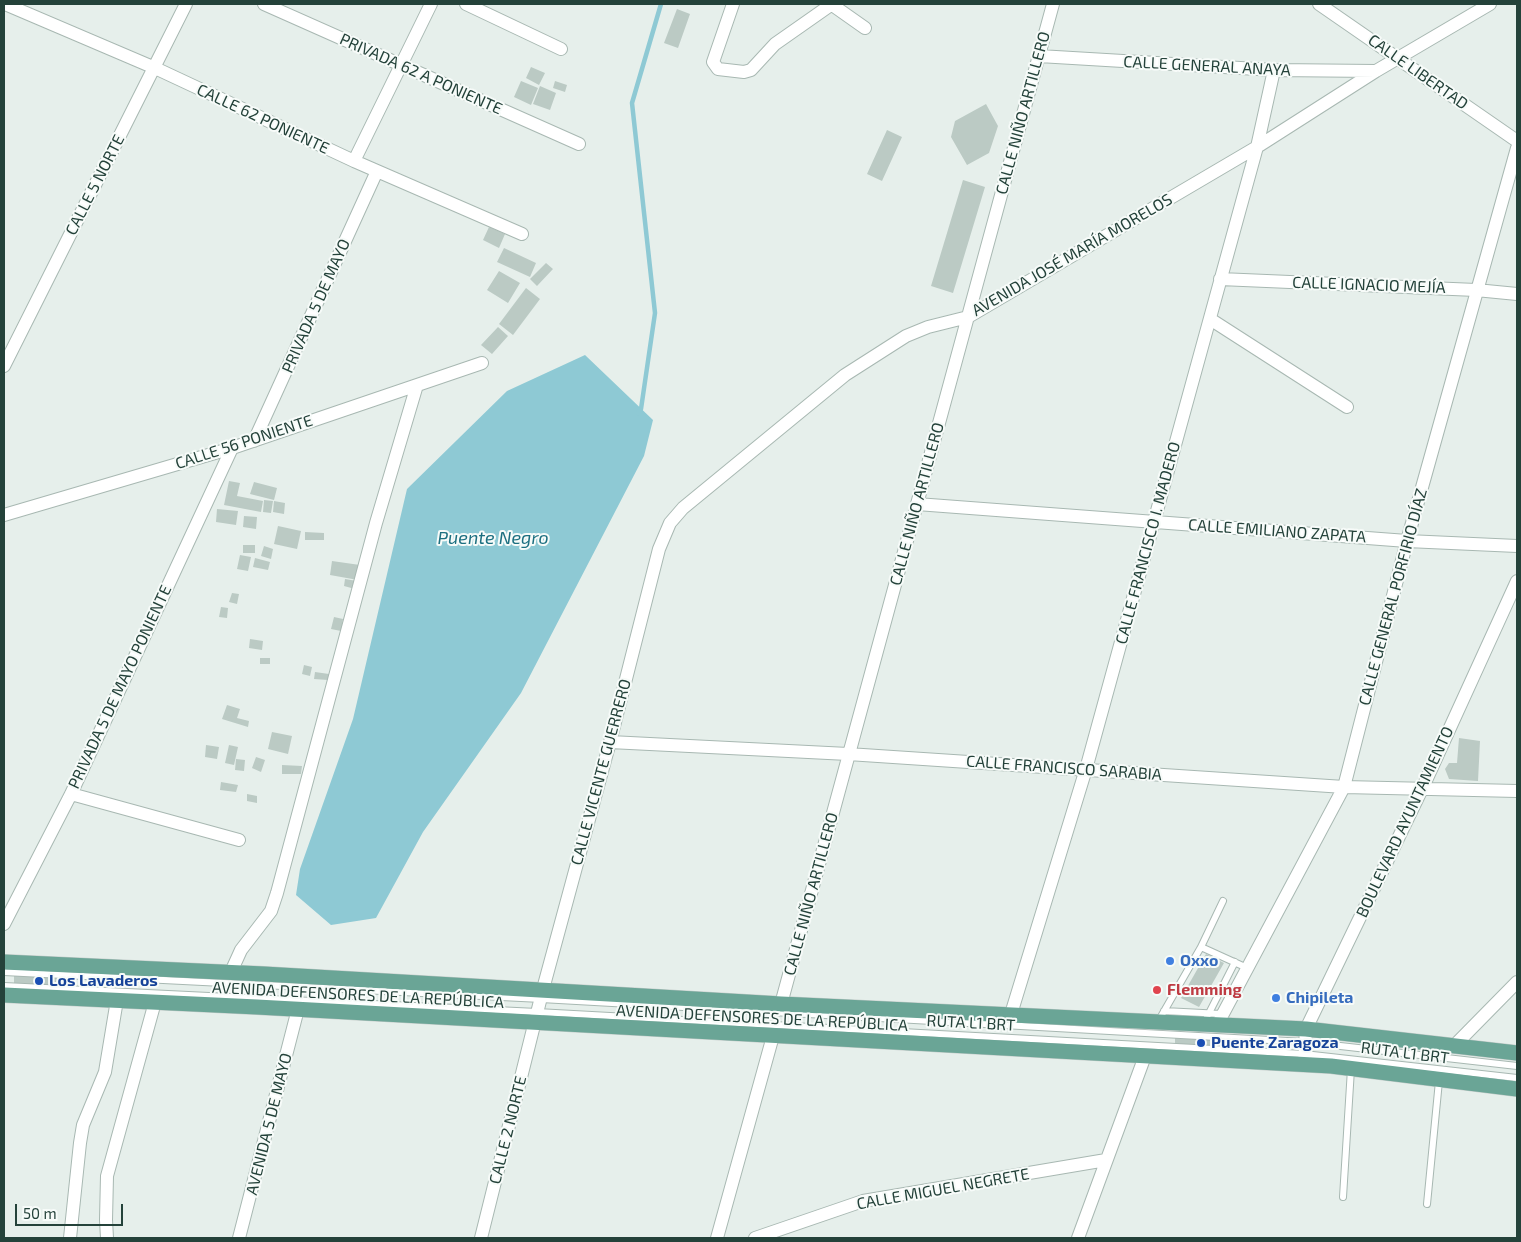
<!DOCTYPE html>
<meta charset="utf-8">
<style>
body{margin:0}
#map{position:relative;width:1521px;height:1242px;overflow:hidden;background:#e6efeb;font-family:"Exo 2",sans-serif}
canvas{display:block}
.frame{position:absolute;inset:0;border:5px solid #24423a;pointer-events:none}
.scale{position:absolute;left:15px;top:1204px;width:108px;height:22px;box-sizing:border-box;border:2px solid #24423a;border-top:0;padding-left:6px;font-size:15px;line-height:18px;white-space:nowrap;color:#24423a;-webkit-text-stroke:4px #f7fbf9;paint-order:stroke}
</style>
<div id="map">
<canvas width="1521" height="1242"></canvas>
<div class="frame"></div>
<div class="scale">50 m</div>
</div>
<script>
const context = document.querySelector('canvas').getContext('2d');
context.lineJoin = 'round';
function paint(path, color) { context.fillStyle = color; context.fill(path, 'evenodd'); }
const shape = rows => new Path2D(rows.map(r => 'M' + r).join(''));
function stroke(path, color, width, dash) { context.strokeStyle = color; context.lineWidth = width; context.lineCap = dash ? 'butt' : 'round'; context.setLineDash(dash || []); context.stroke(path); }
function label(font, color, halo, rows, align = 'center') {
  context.font = font + ' "Exo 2",sans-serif'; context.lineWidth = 4; context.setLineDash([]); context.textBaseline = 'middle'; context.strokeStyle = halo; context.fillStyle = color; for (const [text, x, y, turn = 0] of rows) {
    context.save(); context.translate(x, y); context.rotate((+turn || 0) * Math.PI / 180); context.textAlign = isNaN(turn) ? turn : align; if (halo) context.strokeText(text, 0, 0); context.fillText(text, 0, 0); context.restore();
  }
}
paint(shape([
 [585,355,653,420,644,456,521,693,423,832,376,918,331,925,296,895,300,869,353,719,407,489,507,391]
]), '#8ec9d4');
stroke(shape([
 [638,413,641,409,655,313,632,103,661,4]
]), '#8ec9d4', 4.5);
paint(shape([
 [677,9,690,14,678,48,664,43],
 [531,67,545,73,539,85,526,78],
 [521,81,538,88,531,105,514,97],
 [555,81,567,85,565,92,553,88],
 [540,86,556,93,550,110,533,104],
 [986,104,998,126,989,153,967,165,951,137,955,121],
 [887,130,902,137,882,181,867,174],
 [963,180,985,187,953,293,931,286],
 [489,227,505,234,499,248,483,240],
 [504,248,536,263,530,277,497,262],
 [546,263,553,269,537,286,530,279],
 [499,271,520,283,508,303,487,290],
 [526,288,540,299,513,335,499,324],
 [498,327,508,336,492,354,481,345],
 [229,481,240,483,237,496,263,501,261,512,224,505],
 [254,482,277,488,274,500,250,494],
 [264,500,273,501,271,513,263,512],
 [274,501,285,503,284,514,273,512],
 [217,509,238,511,236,525,216,522],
 [244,516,257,517,256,529,243,527],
 [278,526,301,531,297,549,274,544],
 [305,532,324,533,324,540,305,540],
 [243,545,255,545,255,553,243,553],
 [264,546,273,549,271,559,261,556],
 [240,555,251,557,248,571,237,569],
 [255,558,270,562,268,570,253,567],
 [332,561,360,565,358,580,330,575],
 [345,579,357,581,355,589,344,586],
 [232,593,239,594,237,604,229,602],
 [221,607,228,608,227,618,219,617],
 [334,617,343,619,341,631,331,629],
 [250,639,263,641,262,650,249,648],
 [260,658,270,658,270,664,260,664],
 [304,665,312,667,310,676,302,674],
 [315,672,329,674,328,680,314,679],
 [227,705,240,709,237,718,249,721,248,727,222,719],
 [272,732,292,736,288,754,268,749],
 [1459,738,1480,741,1478,781,1449,779,1445,769,1449,763,1457,763],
 [206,745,219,747,217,759,205,757],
 [229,745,238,747,234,765,225,763],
 [256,757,265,760,261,772,252,768],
 [236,759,245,760,244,771,235,770],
 [282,765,302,766,301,774,282,774],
 [221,782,238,785,236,792,220,790],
 [247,794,257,796,257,803,247,801],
 [1206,954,1224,963,1199,1007,1181,998],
 [14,975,64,977,64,986,14,983],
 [1175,1036,1225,1039,1225,1047,1175,1045]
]), '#bbcac4');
const service = shape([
 [1201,947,1223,901],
 [4,972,541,999,1305,1042,1517,1066],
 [4,986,537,1012,1304,1054,1517,1078],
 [1164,1011,1222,1014],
 [1159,1020,1201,947,1245,967],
 [1204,1023,1235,962],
 [1343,1197,1351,1069],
 [1427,1204,1439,1081]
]);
const minor = shape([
 [5,4,155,68,354,161,522,234],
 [264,4,579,144],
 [466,4,561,49],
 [733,4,713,62,718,69,744,72,751,70,775,44,832,4],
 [831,4,865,28],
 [1319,4,1517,141],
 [1039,56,1274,70,1376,71],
 [354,161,431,4],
 [1220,279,1476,290,1517,294],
 [1210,319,1347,407],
 [4,366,186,4],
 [254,441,377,171],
 [917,504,1407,541,1517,546],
 [4,515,232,448,482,363],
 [610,742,848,754,1344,787,1517,791],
 [71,794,239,840],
 [4,924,71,794,232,448],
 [231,972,241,950,271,911,277,893,376,523,417,385],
 [781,1004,1053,4],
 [1011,1014,1086,769,1257,147,1274,70],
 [1217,1025,1344,787,1407,541,1517,148],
 [1455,1045,1517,982],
 [1304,1065,1306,1029,1423,787,1517,581],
 [70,1238,80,1143,83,1125,105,1072,117,1000],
 [107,1238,106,1220,107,1176,155,1002],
 [239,1238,298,1009],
 [481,1238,543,989,610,742,659,549,670,523,683,508,845,375,906,336,928,327,968,317,1257,147,1376,71,1490,4],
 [717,1238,773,1036],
 [755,1238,863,1201,1106,1160],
 [1078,1238,1145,1056]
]);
const primary = shape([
 [4,962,264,974,781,1004,1306,1029,1517,1053],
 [4,995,257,1007,1331,1066,1517,1089]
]);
stroke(service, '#a8b8b2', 8);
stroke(minor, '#a8b8b2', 14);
stroke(primary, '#c2cac8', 16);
stroke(service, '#fff', 6);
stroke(minor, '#fff', 12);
stroke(primary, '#6aa596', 15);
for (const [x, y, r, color] of [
 [1170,961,5,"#3f7fe0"],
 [39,981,5,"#1a4fb4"],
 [1157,990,5,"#e0444e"],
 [1276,998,5,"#3f7fe0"],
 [1201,1043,5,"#1a4fb4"]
]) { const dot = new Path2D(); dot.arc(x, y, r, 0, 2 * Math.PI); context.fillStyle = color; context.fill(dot); stroke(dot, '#f7fbf9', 2); }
label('16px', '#24423a', '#f7fbf9', [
 ["CALLE GENERAL ANAYA",1207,66,3],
 ["CALLE LIBERTAD",1418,72,35],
 ["PRIVADA 62 A PONIENTE",421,74,24],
 ["CALLE NIÑO ARTILLERO",1023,113,-75],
 ["CALLE 62 PONIENTE",263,119,25],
 ["CALLE 5 NORTE",95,185,-63],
 ["AVENIDA JOSÉ MARÍA MORELOS",1072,255,-30],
 ["CALLE IGNACIO MEJÍA",1369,285,2],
 ["PRIVADA 5 DE MAYO",316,306,-66],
 ["CALLE 56 PONIENTE",244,442,-18],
 ["CALLE NIÑO ARTILLERO",917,504,-75],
 ["CALLE EMILIANO ZAPATA",1277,531,4],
 ["CALLE FRANCISCO I. MADERO",1148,543,-75],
 ["CALLE GENERAL PORFIRIO DÍAZ",1393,597,-75],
 ["PRIVADA 5 DE MAYO PONIENTE",120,687,-65],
 ["CALLE FRANCISCO SARABIA",1064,768,4],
 ["CALLE VICENTE GUERRERO",601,772,-75],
 ["BOULEVARD AYUNTAMIENTO",1405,822,-65],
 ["CALLE NIÑO ARTILLERO",811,894,-75],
 ["AVENIDA DEFENSORES DE LA REPÚBLICA",358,995,3],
 ["AVENIDA DEFENSORES DE LA REPÚBLICA",762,1018,3],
 ["RUTA L1 BRT",971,1023,3],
 ["RUTA L1 BRT",1405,1053,7],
 ["AVENIDA 5 DE MAYO",269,1124,-76],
 ["CALLE 2 NORTE",508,1130,-76],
 ["CALLE MIGUEL NEGRETE",943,1189,-10]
]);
label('bold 16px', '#366cbe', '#f7fbf9', [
 ["Oxxo",1180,961],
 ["Chipileta",1286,998]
], 'left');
label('bold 16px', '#164399', '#f7fbf9', [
 ["Los Lavaderos",49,981],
 ["Puente Zaragoza",1211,1043]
], 'left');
label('bold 16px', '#be3a42', '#f7fbf9', [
 ["Flemming",1167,990]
], 'left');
label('italic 18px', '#1c6f80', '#f7fbf9', [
 ["Puente Negro",493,538]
]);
</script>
